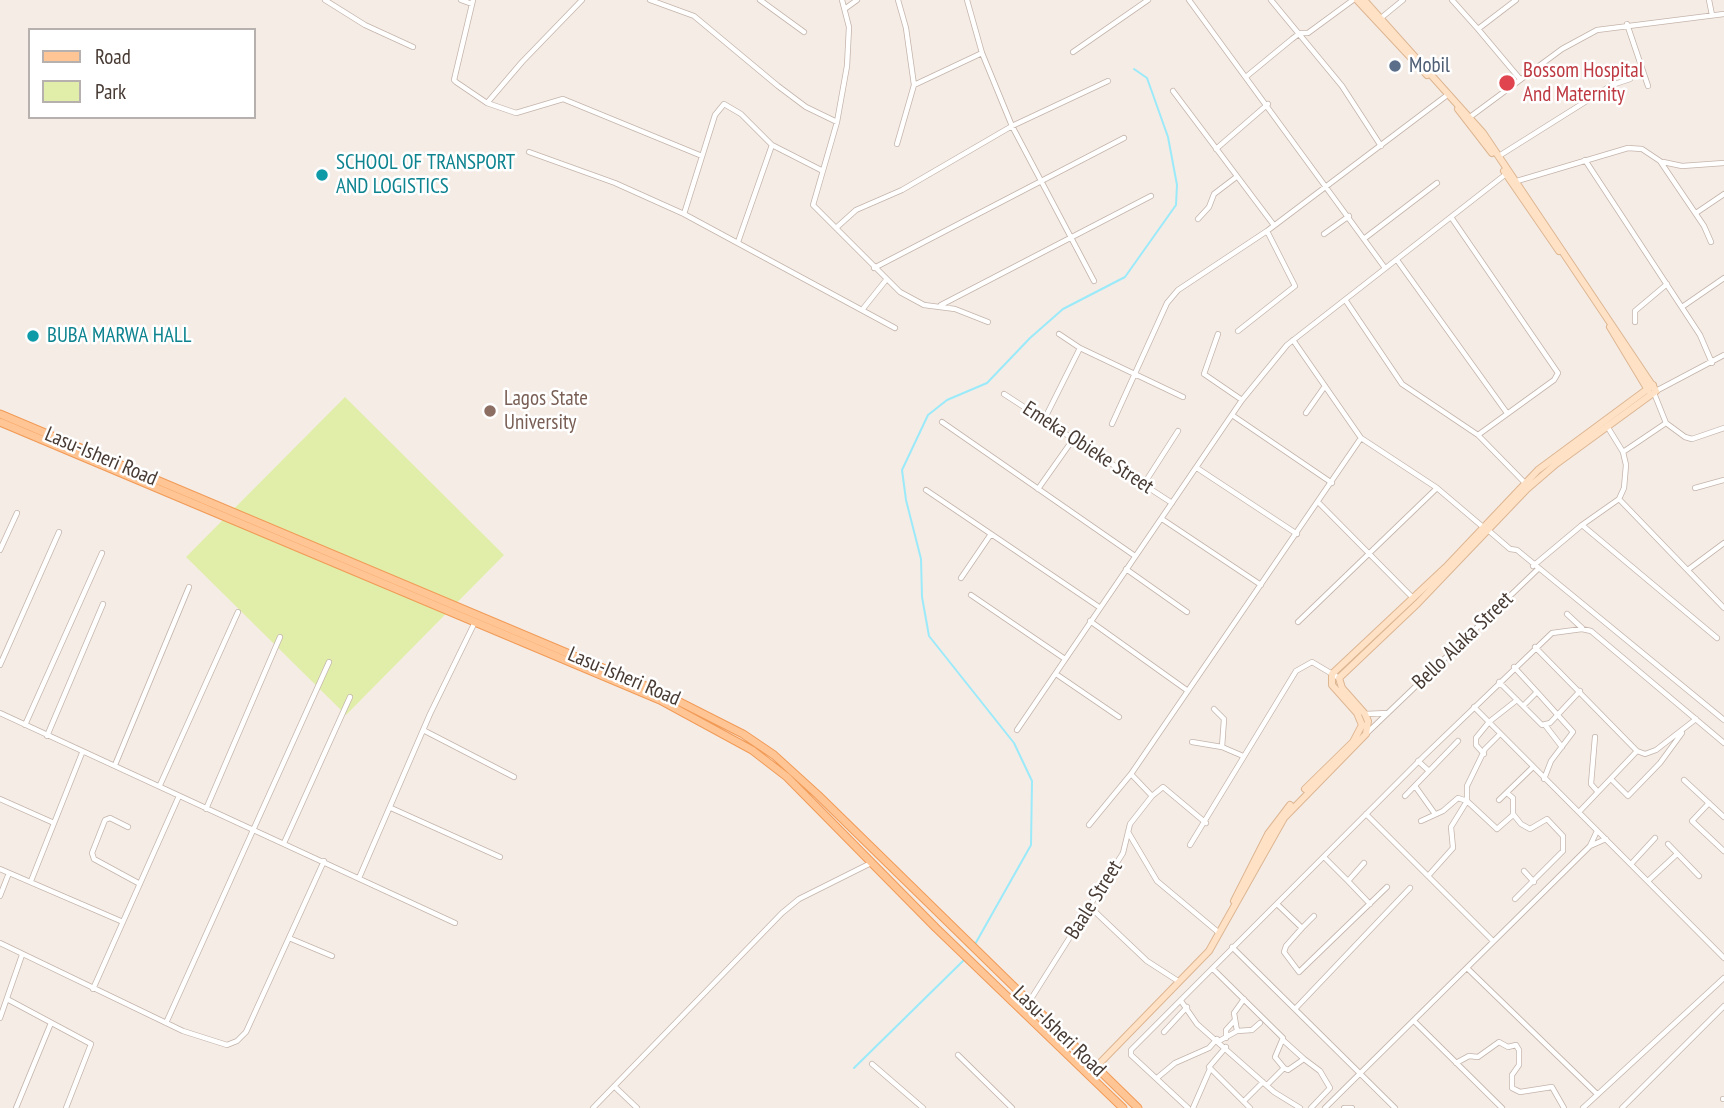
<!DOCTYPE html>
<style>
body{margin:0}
#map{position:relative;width:1724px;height:1108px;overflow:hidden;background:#f5ece6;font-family:"PT Sans Narrow",sans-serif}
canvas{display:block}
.legend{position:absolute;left:28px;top:28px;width:228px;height:91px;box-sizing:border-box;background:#fff;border:2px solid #b6b1ae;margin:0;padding:9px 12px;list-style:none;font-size:21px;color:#483b34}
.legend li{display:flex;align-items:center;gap:14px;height:35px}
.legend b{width:35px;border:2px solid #b6b1ae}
</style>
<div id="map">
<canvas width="1724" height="1108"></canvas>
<ul class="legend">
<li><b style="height:9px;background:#ffc595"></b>Road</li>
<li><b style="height:19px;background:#e1eeaa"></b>Park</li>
</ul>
</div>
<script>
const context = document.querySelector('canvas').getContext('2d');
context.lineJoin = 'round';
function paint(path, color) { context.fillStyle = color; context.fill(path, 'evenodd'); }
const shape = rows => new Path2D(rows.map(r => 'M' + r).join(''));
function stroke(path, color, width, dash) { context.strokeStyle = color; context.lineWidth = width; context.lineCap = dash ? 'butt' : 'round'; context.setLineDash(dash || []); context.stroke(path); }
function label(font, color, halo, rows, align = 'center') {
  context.font = font + ' "PT Sans Narrow",sans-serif'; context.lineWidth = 5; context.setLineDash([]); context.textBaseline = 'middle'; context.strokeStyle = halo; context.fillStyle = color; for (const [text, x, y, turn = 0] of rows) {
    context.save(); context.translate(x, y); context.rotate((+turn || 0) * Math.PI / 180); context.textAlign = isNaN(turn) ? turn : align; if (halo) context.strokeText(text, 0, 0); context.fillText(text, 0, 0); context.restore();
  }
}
paint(shape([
 [345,397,504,555,346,715,186,557]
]), '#e1eeaa');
stroke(shape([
 [974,946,1031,845,1032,781,1014,743,929,636,922,597,921,559,906,500,902,470,928,415,947,400,987,383,1030,338,1063,309,1125,277,1176,205,1177,185,1168,137,1147,78,1134,69],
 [854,1068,965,959]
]), '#9beaf9', 2);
const street = shape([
 [325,0,365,25,413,47],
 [461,0,472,4],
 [473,0,454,80,456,82,487,103,516,113,563,99,702,156],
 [650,0,694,16,778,86,806,107,837,122],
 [760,0,804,32],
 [842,0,849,27,847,66,837,122,813,205,900,292,924,305,955,309,988,322],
 [967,0,982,53,1012,126,1094,281],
 [1189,0,1385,268],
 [1271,0,1342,86,1381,146],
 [1452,0,1478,29,1516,0],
 [1709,0,1712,15],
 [846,8,857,0],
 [1381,18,1403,0],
 [1627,24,1648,86],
 [1478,29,1520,79],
 [1073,52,1148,0],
 [1247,76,1292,39,1300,33,1308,33,1353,0],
 [914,85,982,53],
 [1173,91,1273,224],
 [487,103,522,62,582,0],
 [1470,117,1562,49,1597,30,1724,14],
 [897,144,914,85,906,28,898,0],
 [1216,149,1268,104],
 [529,152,615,183,684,214,895,328],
 [1499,156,1612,85,1630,79],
 [1585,160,1700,335,1712,363],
 [1663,162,1682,166,1724,163],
 [1517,181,1628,148,1642,149,1660,161,1704,226,1711,242],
 [1696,213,1724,194],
 [684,214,715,115,724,104,741,114,772,145,821,170],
 [1451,217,1558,373,1554,380,1478,435],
 [1198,219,1209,207,1214,194,1235,178],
 [836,228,856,210,902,190,1012,126,1108,81],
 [1324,234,1349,216],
 [1365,238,1437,183],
 [738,242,772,145],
 [1397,260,1507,413],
 [874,268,1124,138],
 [1346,301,1402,384,1478,435,1524,482],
 [941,305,1151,196],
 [1682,307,1724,278],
 [862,310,886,280],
 [1635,322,1635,311,1667,284],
 [1238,331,1295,286,1267,231],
 [1059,334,1080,348],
 [1218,334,1204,374,1242,400],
 [1293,340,1361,438,1437,488,1483,527],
 [1656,391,1724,355],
 [1004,394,1172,503],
 [1306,413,1325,386],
 [1232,415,1332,483],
 [1045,418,1080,348,1183,397],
 [942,422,1135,556],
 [1666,423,1685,437,1692,439,1724,428],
 [1112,424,1167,303,1178,290,1267,231,1446,96],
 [1607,426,1623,452,1626,465,1624,488,1619,499,1724,608],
 [1623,452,1666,423,1654,393],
 [1197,468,1297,534],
 [1144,484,1178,431],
 [1695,488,1724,480],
 [1038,489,1074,438],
 [926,490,1099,607],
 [1318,502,1413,598],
 [1162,519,1261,585],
 [1582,525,1619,499],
 [1488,530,1510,549,1517,550,1724,720],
 [0,550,17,513],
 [1533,566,1582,525,1717,638],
 [1126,569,1187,612],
 [1689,569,1724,543],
 [961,578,991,534],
 [971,595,1065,659],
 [1567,614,1582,628],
 [1090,621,1188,691],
 [1298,622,1437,488],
 [1535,647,1637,751],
 [0,665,59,532],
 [1514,667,1537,692,1523,706],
 [1056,674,1119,717],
 [1499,682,1542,725,1550,723,1580,691],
 [1537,692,1573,732,1551,761,1544,779],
 [1474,707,1724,958],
 [1214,709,1224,719,1222,747,1243,756],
 [0,713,455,923],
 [1365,714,1388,713],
 [25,725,102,553],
 [1545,725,1562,747],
 [1017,730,1242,400,1287,345,1506,174],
 [425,731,514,777],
 [1367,733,1538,569],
 [47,736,103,604],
 [1595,737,1591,784,1598,792],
 [1192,742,1222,747],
 [1484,754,1476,745,1476,738,1489,722,1517,700],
 [1418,761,1429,771],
 [115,765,189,587],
 [1131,774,1152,796],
 [1611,779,1628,796,1660,763,1682,733],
 [1684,780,1724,817],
 [160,785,238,612],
 [1415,786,1435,814],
 [1507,793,1513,798,1513,814,1521,824,1530,829,1547,819,1563,836,1563,851,1515,899],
 [1405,796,1458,741],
 [0,799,54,823],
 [1499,800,1532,768],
 [1709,803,1692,821,1724,851],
 [391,808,500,857],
 [206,809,280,637],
 [1579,812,1637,751,1645,754,1656,750,1696,719],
 [1366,814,1493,941],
 [1421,821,1443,811,1458,798,1467,801,1497,829,1513,815],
 [1089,825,1131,774,1361,438],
 [128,827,110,818,105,820,92,853,94,859,140,884],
 [1128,832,1157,881,1218,932],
 [284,843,350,697],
 [1668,844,1699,876],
 [1190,845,1296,671,1312,662,1339,678],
 [1590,846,1597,831],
 [1324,857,1348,881,1364,863],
 [1632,863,1655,838],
 [0,869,123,922],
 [1524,871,1534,882],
 [1428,876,1453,848,1451,827,1467,801,1467,786,1485,749,1500,734],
 [359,878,430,714,475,622],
 [1649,880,1677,854],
 [31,881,82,753],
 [1348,881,1370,904],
 [0,896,9,873],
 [1277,904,1302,928,1314,916],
 [1090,907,1147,961,1178,981],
 [1302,928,1286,946,1284,952,1299,972,1387,887],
 [289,938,332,956],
 [0,943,183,1031,227,1045,237,1041,246,1032,324,861],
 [1232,947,1395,1108],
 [1467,968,1597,1094],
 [1213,969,1283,1038,1275,1057,1284,1068,1267,1085],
 [93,989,179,796],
 [7,999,91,1044,66,1108],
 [1181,1001,1197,1024,1274,1092,1300,1108],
 [1029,1002,1123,853,1130,824,1152,796,1163,787,1206,823],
 [1295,1009,1410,888],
 [0,1018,22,955],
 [1414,1021,1502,1108],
 [166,1023,329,662],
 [1237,1031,1252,1030,1260,1023],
 [1164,1032,1187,1007],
 [1226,1038,1226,1030,1235,1020],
 [1219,1041,1237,1031,1234,1013,1244,999],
 [1284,1041,1304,1059],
 [1226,1047,1209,1067,1250,1108],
 [958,1055,1012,1108],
 [1456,1063,1469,1056,1478,1057,1499,1042,1508,1047,1516,1045,1519,1050,1519,1065,1512,1075,1512,1088,1520,1092,1552,1087,1564,1108],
 [872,1064,923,1108],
 [1284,1068,1288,1070,1304,1059,1320,1071,1330,1088,1311,1108],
 [1157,1078,1175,1063,1209,1048,1217,1039],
 [615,1087,637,1108],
 [1723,1099,1724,1099],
 [1245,1100,1263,1082],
 [16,1108,51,1023],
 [593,1108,782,913,799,899,871,863],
 [1188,1108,1131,1055,1131,1050,1424,756,1552,633,1582,629,1591,631,1724,743],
 [1193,1108,1210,1069],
 [1325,1108,1590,846,1606,839],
 [1344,1108,1352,1108],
 [1583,1108,1724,978],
 [1622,1108,1724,1006]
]);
const secondary = shape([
 [1357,0,1427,75],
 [1458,109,1492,153],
 [1504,171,1559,251],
 [1610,327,1648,390],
 [1305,789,1353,742,1362,725,1357,713,1332,685,1332,674,1446,567,1538,470,1653,385],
 [1234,901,1268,834,1290,805],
 [1096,1067,1209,951,1284,818,1366,734,1368,721,1365,714,1342,688,1339,678,1418,603,1527,489,1556,464,1656,391,1483,133,1364,0]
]);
const primary = shape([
 [0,414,662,693,743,734,774,755,818,795,1138,1108],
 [0,422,660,700,752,750,787,777,936,928,1123,1108]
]);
stroke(street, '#c4b4aa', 6);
stroke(secondary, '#ddb692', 8);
stroke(primary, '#f19b57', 9);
stroke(street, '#fff', 4.5);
stroke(secondary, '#ffe2c6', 6);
stroke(primary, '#ffc595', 7);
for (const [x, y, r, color] of [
 [1395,66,7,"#5c6f8a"],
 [1507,83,9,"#e0444e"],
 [322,175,7,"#0f9aa8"],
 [33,336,7,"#0f9aa8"],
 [490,411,7,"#8d6e63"]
]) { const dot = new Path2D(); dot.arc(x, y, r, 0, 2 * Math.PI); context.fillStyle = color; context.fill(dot); stroke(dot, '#fff', 2.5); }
label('21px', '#4e5e75', '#fff', [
 ["Mobil",1409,66]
], 'left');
label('21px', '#be3a42', '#fff', [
 ["Bossom Hospital",1523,71],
 ["And Maternity",1523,95]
], 'left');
label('21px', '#0d838f', '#fff', [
 ["SCHOOL OF TRANSPORT",336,163],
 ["AND LOGISTICS",336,187],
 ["BUBA MARWA HALL",47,336]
], 'left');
label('21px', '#785e54', '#fff', [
 ["Lagos State",504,399],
 ["University",504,423]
], 'left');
label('21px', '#483b34', '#fff', [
 ["Emeka Obieke Street",1088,448,33],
 ["Lasu-Isheri Road",101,457,23],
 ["Bello Alaka Street",1463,641,-44],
 ["Lasu-Isheri Road",624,677,23],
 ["Baale Street",1094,900,-58],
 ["Lasu-Isheri Road",1059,1032,44]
]);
</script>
